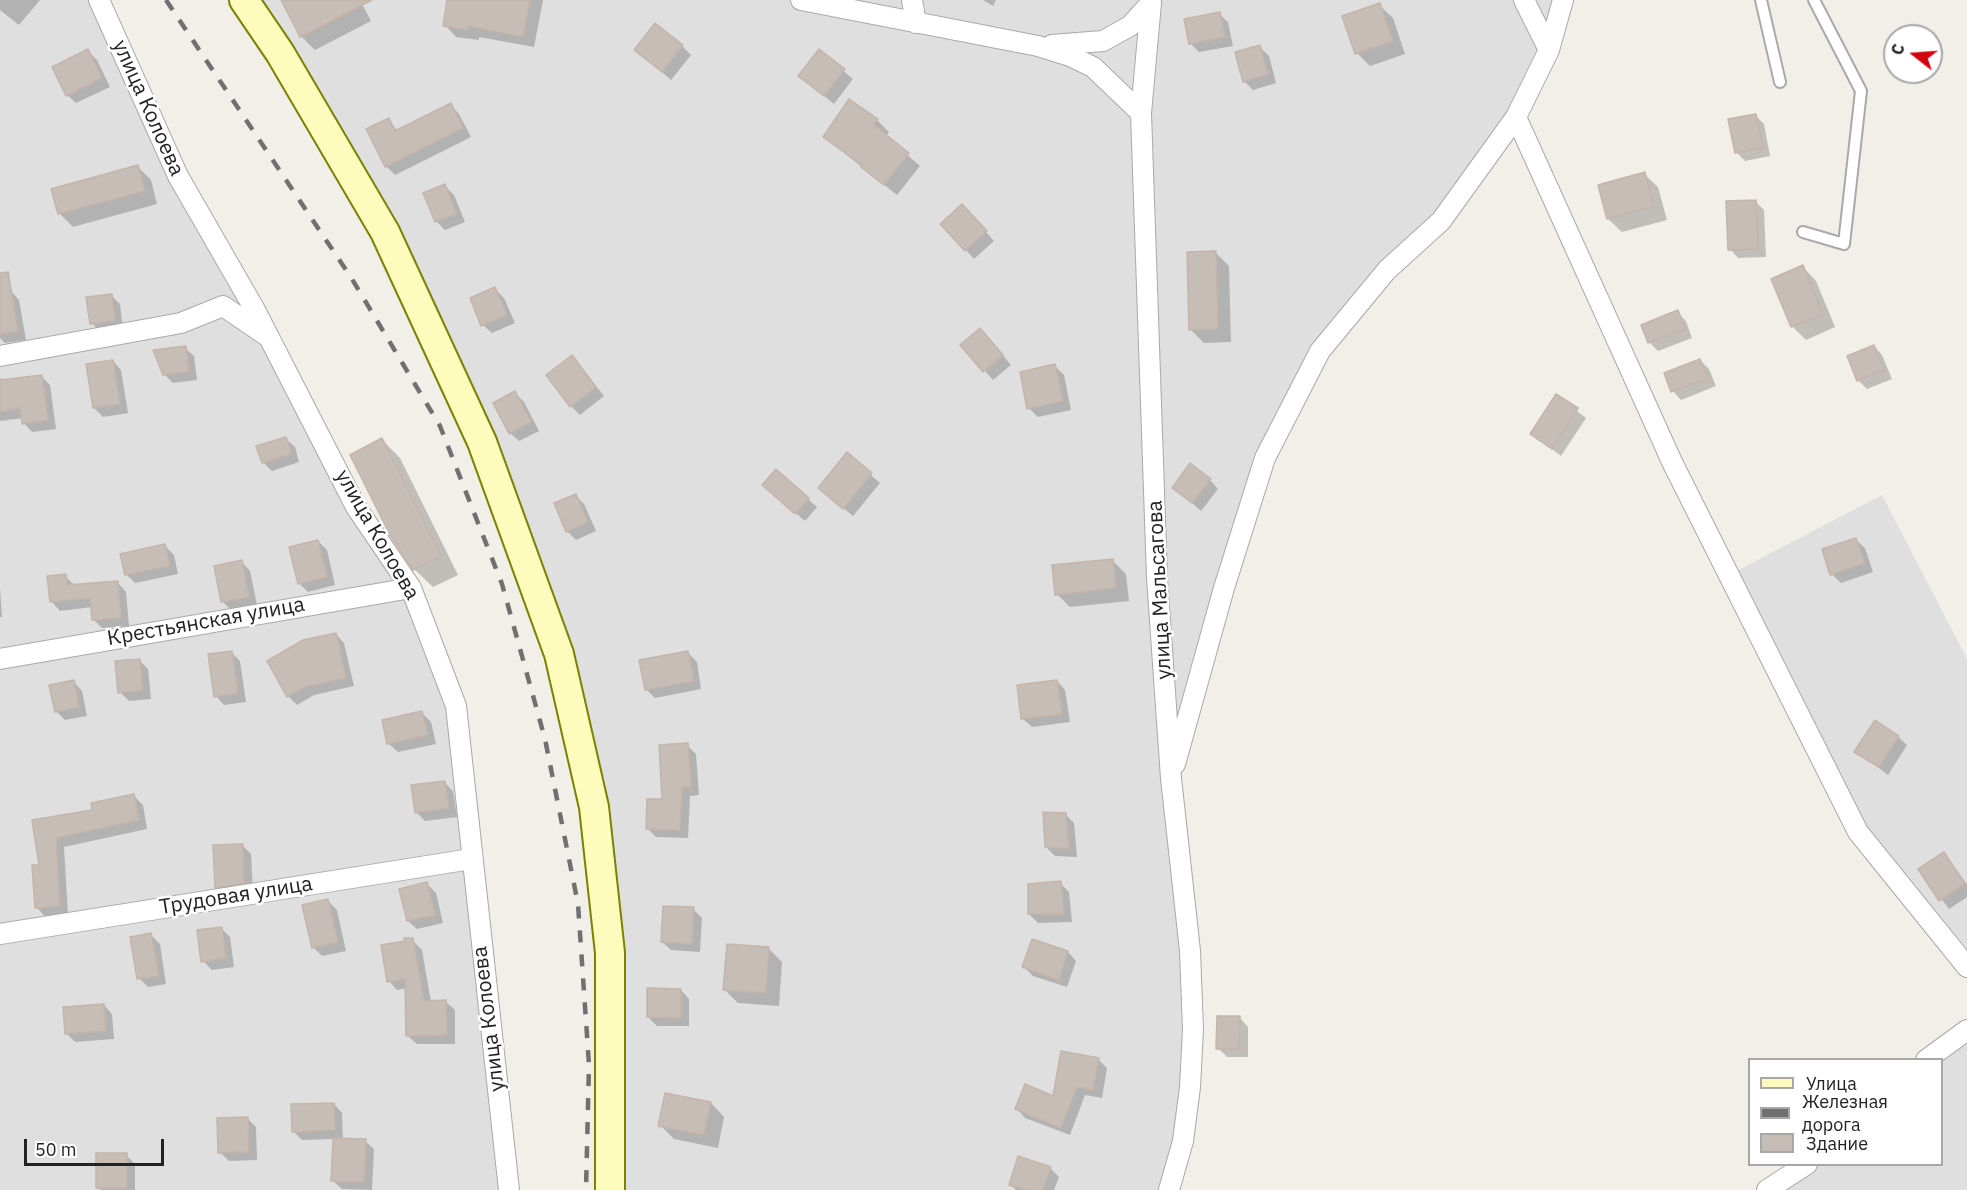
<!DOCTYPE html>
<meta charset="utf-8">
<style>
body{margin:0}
#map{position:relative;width:1967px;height:1190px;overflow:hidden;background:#f2eee8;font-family:"IBM Plex Sans",sans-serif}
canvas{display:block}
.legend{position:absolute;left:1748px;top:1058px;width:195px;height:108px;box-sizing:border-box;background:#fff;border:2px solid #a7a7a7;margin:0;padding:8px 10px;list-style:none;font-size:18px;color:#222}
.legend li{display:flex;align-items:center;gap:12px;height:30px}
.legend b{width:30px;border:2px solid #a7a7a7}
.north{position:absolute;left:1883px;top:24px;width:60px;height:60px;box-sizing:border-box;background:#fff;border:2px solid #a7a7a7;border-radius:50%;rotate:287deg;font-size:16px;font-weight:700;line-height:24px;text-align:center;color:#222}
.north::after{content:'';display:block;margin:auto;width:21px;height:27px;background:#d3000d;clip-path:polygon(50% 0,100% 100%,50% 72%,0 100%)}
.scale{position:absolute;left:24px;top:1139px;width:140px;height:27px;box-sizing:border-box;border:3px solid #222;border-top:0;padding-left:8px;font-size:18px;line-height:21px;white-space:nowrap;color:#222;-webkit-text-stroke:4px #fff;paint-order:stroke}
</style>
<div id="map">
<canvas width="1967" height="1190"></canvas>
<ul class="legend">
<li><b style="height:8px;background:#fdfcbc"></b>Улица</li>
<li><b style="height:8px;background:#707070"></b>Железная дорога</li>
<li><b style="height:16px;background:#c7bdb7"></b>Здание</li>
</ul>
<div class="north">С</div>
<div class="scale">50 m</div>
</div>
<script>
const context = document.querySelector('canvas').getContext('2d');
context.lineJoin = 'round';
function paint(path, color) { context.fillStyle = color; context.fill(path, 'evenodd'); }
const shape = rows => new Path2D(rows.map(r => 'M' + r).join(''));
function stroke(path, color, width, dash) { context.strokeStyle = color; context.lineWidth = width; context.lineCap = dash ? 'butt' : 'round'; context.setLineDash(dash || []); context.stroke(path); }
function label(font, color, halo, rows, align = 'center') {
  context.font = font + ' "IBM Plex Sans",sans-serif'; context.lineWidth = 5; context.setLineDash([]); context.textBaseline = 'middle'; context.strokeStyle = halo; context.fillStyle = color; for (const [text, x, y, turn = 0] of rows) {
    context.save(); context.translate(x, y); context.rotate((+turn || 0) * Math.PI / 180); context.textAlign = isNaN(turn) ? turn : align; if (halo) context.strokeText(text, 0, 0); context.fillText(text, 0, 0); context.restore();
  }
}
paint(shape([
 [0,0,99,0,178,176,411,588,456,706,509,1190,0,1190],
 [244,0,1563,0,1516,117,1320,351,1265,459,1171,778,1193,1029,1169,1190,610,1190,594,807,482,442],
 [1882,495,1967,659,1967,967,1858,832,1729,575],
 [1967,1030,1967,1190,1767,1190,1807,1165,1942,1164,1942,1060]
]), '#e0dfdf');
paint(shape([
 [0,0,40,0,19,25,0,10],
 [283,0,360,0,371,21,315,50,301,36],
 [449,0,543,0,534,47,479,37,479,40,456,37,445,25],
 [983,0,996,0,993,6],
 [1379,5,1393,18,1405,54,1370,66,1357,53],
 [1219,14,1228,22,1233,46,1199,52,1190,43],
 [682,46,691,55,671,80,636,50],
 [1260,47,1269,56,1276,83,1253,90,1244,81],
 [88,51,97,60,110,87,76,103,67,95],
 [819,51,853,79,834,104,800,76],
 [849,101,877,120,889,132,886,136,920,166,897,195,824,137],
 [451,105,459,114,471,137,395,175,386,166,388,120,398,131],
 [1755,115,1764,124,1770,156,1745,161,1736,152],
 [137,166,151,180,157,204,73,227,60,214,53,190],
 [1644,174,1658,187,1667,220,1622,232,1608,219],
 [445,186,454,195,465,222,445,230,436,221],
 [1755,201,1764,210,1766,257,1738,258,1730,249],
 [971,215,994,241,974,259,966,250],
 [1216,253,1229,266,1231,342,1204,343,1190,329],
 [1803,267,1816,281,1835,327,1806,340,1792,326],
 [495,289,504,298,515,323,492,333,483,325],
 [11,291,19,300,26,340,5,343,0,338,0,293],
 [111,295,120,304,123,329,100,332,92,323],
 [1677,312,1686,321,1692,338,1658,351,1650,343,1643,326],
 [989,339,1011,365,993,380,962,345],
 [1874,346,1882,355,1892,379,1867,389,1858,380],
 [185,348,194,356,197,380,173,383,164,374],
 [572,357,604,396,580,415,571,406],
 [1700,360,1709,369,1716,386,1681,400,1673,391],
 [113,361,121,370,128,413,103,417,94,408],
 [1055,366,1064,375,1071,410,1038,417,1029,408],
 [41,376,50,385,56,429,32,432,24,423,23,418,0,421,0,378,6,381],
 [515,393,524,402,539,431,519,441,510,433],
 [1557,396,1586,418,1561,456,1532,434],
 [286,439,295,447,299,462,272,471,263,462],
 [382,440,400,458,458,575,433,587,414,569],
 [847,455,880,483,853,516,829,496],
 [776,471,817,507,805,521,773,494],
 [1210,480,1218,489,1201,511,1174,487],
 [575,495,584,504,596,531,576,540,567,531],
 [1856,540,1865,548,1873,572,1841,583,1832,574],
 [318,541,327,550,335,585,308,592,299,583],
 [165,546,174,555,178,574,135,583,126,574],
 [1112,560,1126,574,1129,601,1070,607,1057,594],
 [242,562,250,571,257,605,231,610,223,602],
 [65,576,74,585,118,583,126,592,129,626,102,628,93,619,92,607,60,611,52,602],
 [0,588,2,617,0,617],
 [336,634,344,643,354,686,314,695,297,705,288,696],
 [231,652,240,661,246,702,224,705,216,696],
 [688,653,697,662,701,689,655,698,646,689],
 [139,660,148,669,151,699,129,701,120,692],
 [1057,681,1065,690,1070,722,1032,727,1023,719],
 [74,682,82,691,87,716,65,720,56,711],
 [422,713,431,722,436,744,398,752,389,744],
 [1898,737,1907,745,1888,775,1856,751],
 [687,745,696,754,699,795,690,796,688,838,656,837,647,828,664,801],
 [444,782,453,791,457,817,425,821,417,813],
 [134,796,143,805,147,829,64,847,68,914,45,916,36,907,40,866,33,821,94,812],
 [1065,814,1074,823,1077,857,1055,856,1046,847],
 [242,845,251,854,253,891,226,896,217,887],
 [1944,854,1967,884,1967,897,1949,909,1920,870],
 [1060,883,1069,892,1072,922,1038,923,1029,914],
 [427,884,436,893,443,923,417,929,408,921],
 [328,901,337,910,346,951,322,956,313,947],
 [693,909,702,918,700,952,671,950,662,942],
 [221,928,230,937,234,967,212,970,203,961],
 [151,935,160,944,166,984,148,987,139,978],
 [413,941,422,950,431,1002,446,1002,455,1010,455,1044,417,1044,408,1036,407,988,397,990,389,981],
 [769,949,782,962,779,1006,738,1003,725,990],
 [1068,952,1076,961,1067,987,1033,976,1024,967],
 [681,990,689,999,689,1026,657,1026,648,1017],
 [104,1005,112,1014,114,1039,75,1042,66,1033],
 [1240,1018,1248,1027,1248,1057,1227,1057,1218,1048],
 [1099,1060,1107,1068,1102,1098,1085,1095,1070,1135,1025,1118,1017,1109,1054,1098],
 [711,1103,724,1117,718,1148,674,1139,660,1125],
 [334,1104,342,1113,343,1140,365,1141,374,1149,372,1190,342,1189,333,1181,334,1139,302,1140,293,1131],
 [247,1118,256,1127,257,1160,229,1161,220,1152],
 [126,1155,135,1164,135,1190,100,1190,98,1187],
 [1050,1168,1059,1177,1054,1190,1016,1190,1010,1184]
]), '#0003');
const building = shape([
 [281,0,372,0,300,37,281,0],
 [447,0,530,0,523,37,468,26,468,30,443,26,447,0],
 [1380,3,1393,41,1355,54,1342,16,1380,3],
 [1220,12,1225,37,1189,44,1184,19,1220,12],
 [655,23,683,45,662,72,634,50,655,23],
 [1260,45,1268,74,1243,82,1235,52,1260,45],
 [88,49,102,78,66,96,52,67,88,49],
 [819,49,845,69,824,96,798,76,819,49],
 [849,99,878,119,874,125,909,153,884,185,861,167,862,165,823,137,849,99],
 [451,103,463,128,385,167,366,129,389,118,395,131,451,103],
 [1756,114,1763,147,1735,153,1728,119,1756,114],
 [138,165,145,191,58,214,51,189,138,165],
 [1645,172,1654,207,1607,219,1598,185,1645,172],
 [445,184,457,214,435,222,423,193,445,184],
 [1756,200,1758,249,1728,250,1726,201,1756,200],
 [962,204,987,231,965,251,940,224,962,204],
 [1216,251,1218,329,1189,330,1187,252,1216,251],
 [1803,265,1823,314,1791,327,1771,279,1803,265],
 [8,272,18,331,0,334,0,273,8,272],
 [495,287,507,315,481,326,470,298,495,287],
 [112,294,115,321,90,324,86,297,112,294],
 [1678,310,1685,329,1648,343,1641,325,1678,310],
 [980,328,1003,355,983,372,960,345,980,328],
 [1874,345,1884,370,1857,381,1847,356,1874,345],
 [186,346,189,372,163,375,153,350,186,346],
 [572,355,596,387,570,407,546,375,572,355],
 [1700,359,1708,378,1671,392,1664,373,1700,359],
 [113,360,120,404,93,408,86,364,113,360],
 [1055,364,1063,401,1027,409,1020,372,1055,364],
 [42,375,48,420,22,424,20,408,0,412,0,380,42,375],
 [515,391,531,422,509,434,493,403,515,391],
 [1556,394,1578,408,1552,449,1530,434,1556,394],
 [286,437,292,454,262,463,256,446,286,437],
 [382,438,441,556,413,570,390,535,350,455,382,438],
 [847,452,872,473,843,509,818,488,847,452],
 [1190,463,1211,479,1192,503,1172,488,1190,463],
 [776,469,809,498,795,514,762,485,776,469],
 [576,494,588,522,566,532,554,503,576,494],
 [1856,538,1865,563,1830,575,1822,549,1856,538],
 [318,540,327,577,298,584,289,547,318,540],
 [165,544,170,566,125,575,120,554,165,544],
 [1113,559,1116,588,1055,595,1052,565,1113,559],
 [242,560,249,597,221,602,214,566,242,560],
 [66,574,67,585,118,581,121,618,92,620,90,598,50,602,47,576,66,574],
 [336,633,346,678,305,687,287,697,267,661,303,640,336,633],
 [232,651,238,693,214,697,208,654,232,651],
 [688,651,694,681,645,690,639,660,688,651],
 [140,659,143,690,118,693,115,661,140,659],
 [74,680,79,707,55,712,49,685,74,680],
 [1057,680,1062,714,1021,719,1017,685,1057,680],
 [422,711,428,735,387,744,382,720,422,711],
 [1875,720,1899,736,1879,767,1854,752,1875,720],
 [688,743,691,787,682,787,680,830,646,829,647,799,662,799,659,745,688,743],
 [445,781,449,808,415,813,411,785,445,781],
 [134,794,139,820,56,838,60,906,35,908,32,865,39,865,32,820,92,810,91,803,134,794],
 [1043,812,1066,813,1069,849,1045,847,1043,812],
 [243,844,244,883,215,888,213,845,243,844],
 [1944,852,1965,884,1939,901,1918,869,1944,852],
 [1061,881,1064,914,1028,914,1028,884,1061,881],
 [427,882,435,915,407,921,399,889,427,882],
 [328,899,338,942,312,948,302,905,328,899],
 [663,906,694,907,692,944,661,942,663,906],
 [222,927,226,958,201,962,197,930,222,927],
 [151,933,159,976,137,979,130,937,151,933],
 [404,938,413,938,424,1001,446,1000,447,1035,406,1036,405,979,387,982,381,945,405,941,404,938],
 [1032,939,1068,951,1059,980,1022,967,1032,939],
 [727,944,769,947,766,993,723,990,727,944],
 [647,988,681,989,681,1018,647,1017,647,988],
 [104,1004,106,1031,65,1034,63,1007,104,1004],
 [1217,1016,1240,1016,1239,1049,1216,1049,1217,1016],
 [1061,1051,1099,1058,1093,1090,1077,1087,1061,1128,1015,1109,1025,1084,1053,1096,1061,1051],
 [665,1093,711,1102,704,1135,658,1126,665,1093],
 [334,1103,335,1130,292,1132,291,1104,334,1103],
 [248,1117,249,1152,218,1153,217,1118,248,1117],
 [333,1138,366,1139,364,1182,331,1181,333,1138],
 [96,1153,127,1153,127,1188,96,1188,96,1153],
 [1018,1156,1051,1167,1043,1190,1026,1190,1009,1185,1018,1156]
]);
paint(building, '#c7bdb7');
stroke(building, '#c5b4a9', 1.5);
const lane = shape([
 [1761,0,1780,82],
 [1803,232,1844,244,1861,91,1814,0]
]);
const street = shape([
 [99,0,178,176,255,310,356,507,411,588,456,706,509,1190],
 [801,0,1038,46,1070,56,1093,67,1141,113,1157,578,1171,778,1190,951,1193,1029,1190,1087,1183,1141,1169,1190],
 [912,0,916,23],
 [1524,0,1549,50],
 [1052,45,1103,41,1130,26,1151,3],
 [1141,113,1151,3],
 [1516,117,1673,464,1858,832,1967,967],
 [0,356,181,323,223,306,267,336],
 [0,659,411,588],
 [1175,764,1224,588,1265,458,1320,351,1387,270,1441,221,1516,117,1549,50,1563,0],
 [0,934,471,859],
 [1926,1060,1967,1030],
 [1767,1190,1807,1164]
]);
const secondary = shape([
 [244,0,280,53,385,232,482,442,559,654,594,807,610,953,610,1190]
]);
stroke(lane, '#a9a9a9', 14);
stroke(street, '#a9a9a9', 22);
stroke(secondary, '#7b8100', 32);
stroke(lane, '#fff', 10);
stroke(street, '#fff', 20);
stroke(secondary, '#fdfcbc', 28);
stroke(shape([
 [166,0,352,279,440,426,502,584,545,739,578,904,589,1065,586,1190]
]), '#707070', 4.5, [12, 12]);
label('21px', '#222', '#fff', [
 ["улица Колоева",148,108,66],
 ["улица Колоева",377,535,60],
 ["улица Мальсагова",1160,590,-93],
 ["Крестьянская улица",206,622,-10],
 ["Трудовая улица",236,896,-9],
 ["улица Колоева",489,1019,-97]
]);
</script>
